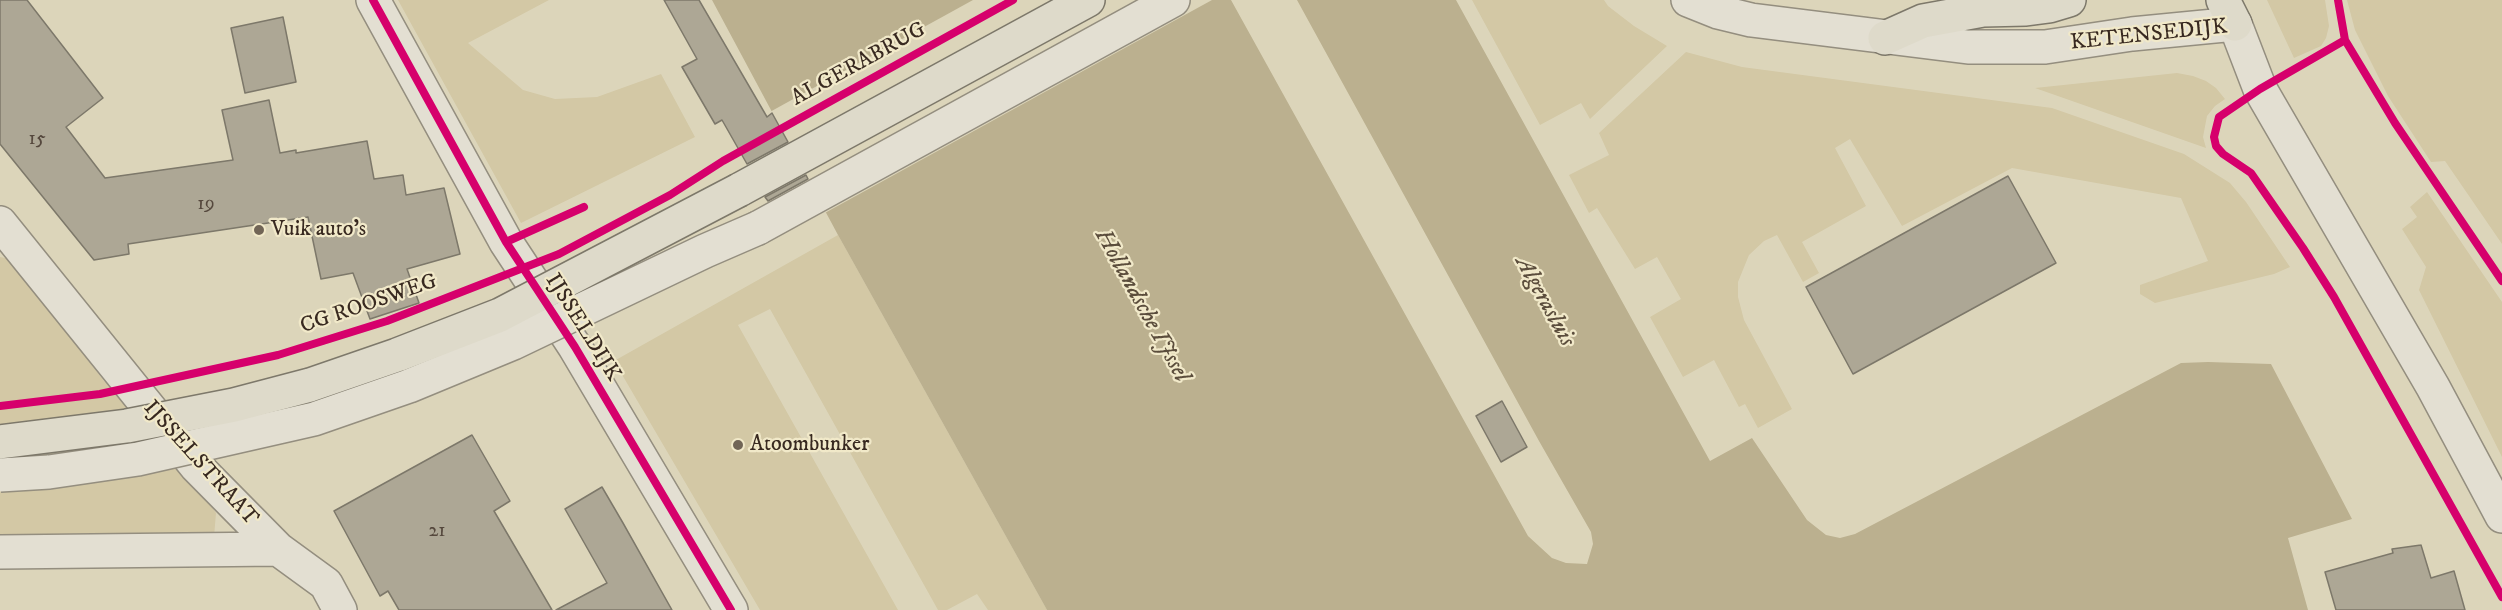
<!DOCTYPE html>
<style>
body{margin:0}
canvas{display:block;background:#dcd5ba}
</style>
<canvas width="2502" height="610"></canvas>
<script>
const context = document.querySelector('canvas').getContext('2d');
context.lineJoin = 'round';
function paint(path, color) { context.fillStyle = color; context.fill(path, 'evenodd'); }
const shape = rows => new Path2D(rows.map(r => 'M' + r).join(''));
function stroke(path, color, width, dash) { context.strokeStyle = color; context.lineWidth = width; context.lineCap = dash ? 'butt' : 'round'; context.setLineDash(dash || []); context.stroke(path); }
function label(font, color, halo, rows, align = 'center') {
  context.font = font + ' "IM FELL DW Pica",serif'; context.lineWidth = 4.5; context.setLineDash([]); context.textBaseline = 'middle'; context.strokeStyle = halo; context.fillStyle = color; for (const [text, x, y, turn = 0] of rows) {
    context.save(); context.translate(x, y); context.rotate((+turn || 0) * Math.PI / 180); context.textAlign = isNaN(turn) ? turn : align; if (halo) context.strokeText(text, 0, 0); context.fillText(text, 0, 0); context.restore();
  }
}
paint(shape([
 [398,0,549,0,468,43,523,90,555,99,597,97,661,74,695,137,521,223],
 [1472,0,1604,0,1608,6,1634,26,1667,46,1590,119,1581,103,1540,125],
 [2267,0,2325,0,2329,26,2326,38,2321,46,2294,58],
 [2347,0,2502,0,2502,244,2445,161,2431,162,2388,96,2355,30],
 [1686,52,1742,67,2052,108,2184,154,2230,183,2246,202,2290,267,2274,274,2155,303,2140,294,2140,285,2208,261,2181,198,2012,168,1902,226,1850,139,1835,148,1866,206,1802,242,1819,273,1803,282,1777,235,1764,241,1749,255,1738,282,1738,297,1744,320,1792,409,1758,428,1745,404,1739,407,1714,360,1683,377,1650,317,1681,299,1657,257,1635,269,1597,208,1589,213,1569,175,1609,155,1599,133],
 [2177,73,2193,76,2206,81,2216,88,2225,99,2215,106,2207,116,2203,137,2206,148,2035,88],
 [2427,192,2502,302,2502,457,2419,290,2426,267,2402,229,2417,217,2410,207],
 [838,235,1047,610,988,610,977,594,947,610,938,610,770,309,738,325,898,610,760,610,614,361],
 [0,257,10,259,104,381,136,400,216,513,214,537,0,547]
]), '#d3c8a5');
paint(shape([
 [712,0,1231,0,1528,536,1552,558,1566,563,1587,564,1593,544,1591,532,1539,441,1297,0,1456,0,1710,461,1752,438,1807,520,1826,535,1840,538,1855,534,2181,363,2208,362,2271,364,2352,519,2288,538,2308,610,1047,610,838,235]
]), '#bbb08f');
paint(shape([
 [973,0,1212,0,823,214,768,113]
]), '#dcd5ba');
const building = shape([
 [0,0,27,0,103,98,66,127,105,178,233,160,222,110,269,100,280,153,296,150,296,153,367,141,374,179,403,175,406,195,444,188,460,254,407,269,419,303,370,319,353,273,321,279,308,217,128,244,129,254,94,260,0,144,0,0],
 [664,0,699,0,767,117,772,113,788,142,747,164,722,120,715,124,682,67,697,59,664,0],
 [283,17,296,82,245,93,231,28,283,17],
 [806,175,808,179,768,201,765,197,806,175],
 [2008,176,2056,263,1853,374,1806,287,2008,176],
 [1502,401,1527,447,1501,462,1476,416,1502,401],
 [472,435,510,501,494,511,552,610,399,610,388,591,380,596,334,511,472,435],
 [602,487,623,523,672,610,556,610,607,583,565,509,602,487],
 [2421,545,2431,578,2454,571,2465,610,2336,610,2325,572,2393,553,2392,549,2421,545]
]);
paint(building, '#ada795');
stroke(building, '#7d786a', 1.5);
const minor = shape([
 [373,0,506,242,575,347,731,610],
 [1688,0,1718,12,1751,20,1968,47,2045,47,2132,34,2235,24,2260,89,2433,387,2502,516],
 [0,223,196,466,278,549,326,584,340,610],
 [758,228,1173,0],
 [0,552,278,549]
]);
const major = shape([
 [2223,0,2235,24],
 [1885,38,1923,21,1983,10,2026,9,2049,6,2069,0],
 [739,190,1088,0]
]);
stroke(minor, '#948e7f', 36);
stroke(major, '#7d786a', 36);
stroke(minor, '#e3dfd2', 33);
stroke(major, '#dedaca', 33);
const minorBridge = shape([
 [0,475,49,472,138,459,314,419,409,386,513,343,705,251,758,228]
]);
const majorBridge = shape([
 [0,442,127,426,234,405,310,385,397,355,500,315,739,190]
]);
stroke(minorBridge, '#948e7f', 36, []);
stroke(majorBridge, '#7d786a', 36, []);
stroke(minorBridge, '#e3dfd2', 33);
stroke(majorBridge, '#dedaca', 33);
stroke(shape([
 [373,0,506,242,575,347,731,610],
 [2338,0,2345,40,2395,123,2502,281],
 [2345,40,2260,89,2219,117,2214,137,2216,146,2223,154,2251,173,2303,248,2334,297,2502,597],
 [506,242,584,207],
 [0,406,100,394,278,355,387,321,559,254,670,195,723,161,1013,0]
]), '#d6006c', 8);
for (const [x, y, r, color] of [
 [259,230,6,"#716556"],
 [738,445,6,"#716556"]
]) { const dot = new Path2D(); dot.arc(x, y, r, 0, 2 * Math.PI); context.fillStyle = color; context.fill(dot); stroke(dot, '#f1e9c9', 2); }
label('20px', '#55483d', null, [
 ["15",37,140],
 ["19",206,205],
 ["21",437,532]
]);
label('22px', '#382920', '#f1e9c9', [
 ["KETENSEDIJK",2149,36,-6],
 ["ALGERABRUG",859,65,-29],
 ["CG ROOSWEG",369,305,-19],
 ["IJSSELDIJK",582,328,58],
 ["IJSSELSTRAAT",200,464,48]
]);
label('22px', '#382920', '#f1e9c9', [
 ["Vuik auto's",271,230],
 ["Atoombunker",750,445]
], 'left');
label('italic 24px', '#5b4d3c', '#f1e9c9', [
 ["Algerasluis",1544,302,61],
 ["Hollandsche IJssel",1141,306,61]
]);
</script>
